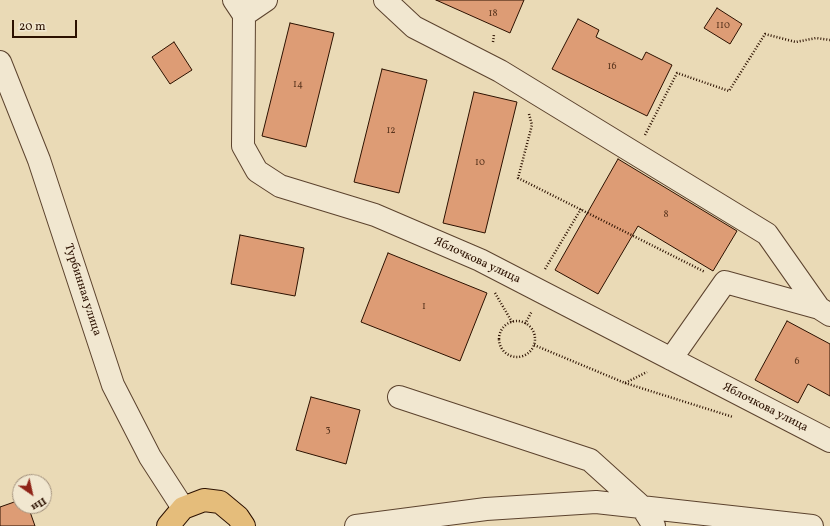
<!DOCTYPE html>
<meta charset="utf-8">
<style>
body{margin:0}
#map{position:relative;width:830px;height:526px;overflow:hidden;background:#eadab6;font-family:Vollkorn,serif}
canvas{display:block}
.north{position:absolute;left:12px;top:474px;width:40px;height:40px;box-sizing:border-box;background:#f1e7d0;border:1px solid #a2917d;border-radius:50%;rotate:146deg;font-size:11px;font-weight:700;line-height:16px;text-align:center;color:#2c1100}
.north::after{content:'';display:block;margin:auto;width:14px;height:18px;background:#8f2418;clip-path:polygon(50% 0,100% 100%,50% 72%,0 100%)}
.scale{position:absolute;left:12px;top:20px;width:65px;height:18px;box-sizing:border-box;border:2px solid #2c1100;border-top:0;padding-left:5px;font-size:12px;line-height:14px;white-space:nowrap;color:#2c1100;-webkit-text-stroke:3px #f1e7d0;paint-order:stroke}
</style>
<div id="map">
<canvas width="830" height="526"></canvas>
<div class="north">Пн</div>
<div class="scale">20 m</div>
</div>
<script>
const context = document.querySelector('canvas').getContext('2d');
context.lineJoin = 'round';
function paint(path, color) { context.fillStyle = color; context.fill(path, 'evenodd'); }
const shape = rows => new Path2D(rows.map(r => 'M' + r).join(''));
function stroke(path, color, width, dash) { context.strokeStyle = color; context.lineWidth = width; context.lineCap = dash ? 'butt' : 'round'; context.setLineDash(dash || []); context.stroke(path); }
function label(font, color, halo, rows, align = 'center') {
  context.font = font + ' Vollkorn,serif'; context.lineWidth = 3.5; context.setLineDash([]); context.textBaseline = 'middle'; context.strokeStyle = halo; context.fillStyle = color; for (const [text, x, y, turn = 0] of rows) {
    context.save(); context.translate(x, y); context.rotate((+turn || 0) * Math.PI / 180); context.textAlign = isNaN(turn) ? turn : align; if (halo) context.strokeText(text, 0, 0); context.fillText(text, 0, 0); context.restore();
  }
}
const building = shape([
 [436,0,524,0,510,33,436,0],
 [717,8,742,24,730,44,704,28,717,8],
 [578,19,599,30,596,37,642,60,646,52,672,65,647,116,552,69,578,19],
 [290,23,334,33,306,147,262,136,290,23],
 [174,42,192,70,170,84,152,57,174,42],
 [382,69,427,80,399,193,354,182,382,69],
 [474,92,517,102,485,233,443,223,474,92],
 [618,159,737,231,713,271,638,226,598,294,555,270,618,159],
 [240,235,304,248,295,296,231,284,240,235],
 [388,253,487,293,460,361,361,322,388,253],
 [787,321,830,344,830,396,808,384,798,403,755,380,787,321],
 [311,397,360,410,346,464,296,450,311,397],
 [20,500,20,506,28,506,35,526,0,526,0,507,20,500]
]);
paint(building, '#dd9c75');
stroke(building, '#2c1100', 1);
const minor = shape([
 [234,0,244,15,243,146,257,171,280,186,375,215,480,260,830,441],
 [385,0,414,27,500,71,767,234,819,308,830,315],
 [244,15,266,0],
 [0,62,39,160,113,385,150,457,183,508],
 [671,359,725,282,819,308],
 [399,397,590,460,642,507,654,526],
 [356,526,486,509,596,502,812,526]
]);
const major = shape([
 [168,526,183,508,204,500,220,502,238,517,244,526]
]);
stroke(minor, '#5c432e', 24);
stroke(major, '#2c1100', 24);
stroke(shape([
 [493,42,494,34],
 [529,114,532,125,518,178,705,272],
 [645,135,677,73,729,91,765,34,796,42,816,38,830,40],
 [545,269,581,209],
 [495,293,512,322],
 '499 339a18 18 0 1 1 36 0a18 18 0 1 1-36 0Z',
 [525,324,532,311],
 [534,345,625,383,647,372],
 [625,383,733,417]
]), '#2c1100', 2.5, [1, 2]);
stroke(minor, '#f1e7d0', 22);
stroke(major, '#e5bd7b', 22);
label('10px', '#58341d', null, [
 ["18",493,14],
 ["110",723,26],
 ["16",612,67],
 ["14",298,85],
 ["12",391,131],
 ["10",480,163],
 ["8",666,215],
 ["1",424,307],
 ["6",797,362],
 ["3",328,430]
]);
label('12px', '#2c1100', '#f1e7d0', [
 ["Яблочкова улица",477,261,25],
 ["Турбинная улица",82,290,72],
 ["Яблочкова улица",765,408,27]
]);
</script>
